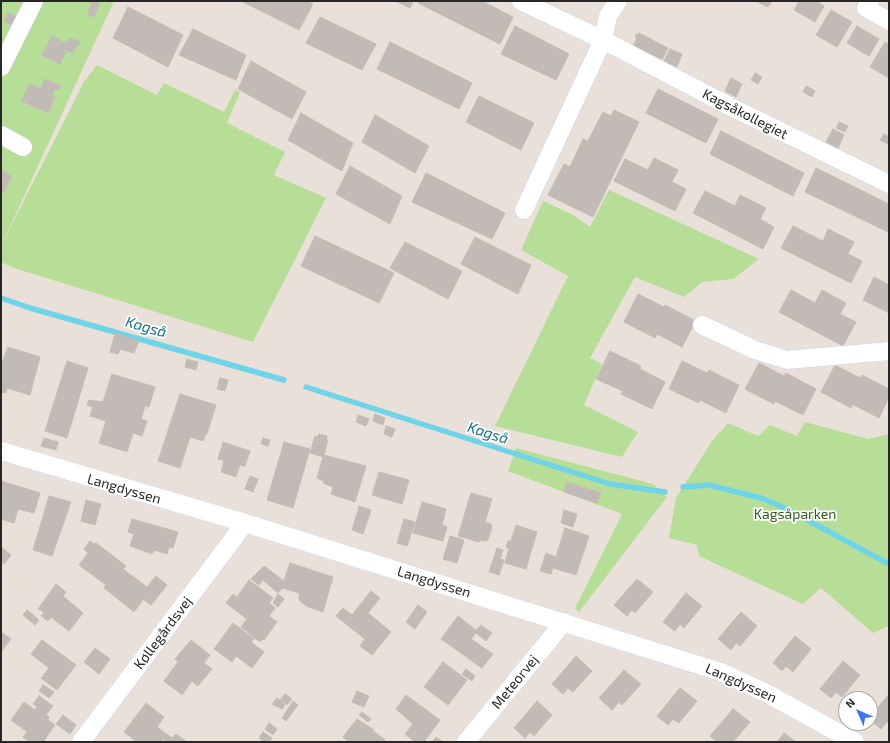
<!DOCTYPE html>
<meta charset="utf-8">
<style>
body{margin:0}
#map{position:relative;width:890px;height:743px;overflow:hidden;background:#e9e0d9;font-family:"Exo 2",sans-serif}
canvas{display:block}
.frame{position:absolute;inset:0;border:2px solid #272727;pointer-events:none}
.north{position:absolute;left:838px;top:691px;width:40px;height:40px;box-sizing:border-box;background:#fff;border:1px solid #a9a9a9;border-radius:50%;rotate:315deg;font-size:11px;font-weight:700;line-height:16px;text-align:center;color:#272727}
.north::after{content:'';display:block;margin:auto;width:14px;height:18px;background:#3f73f0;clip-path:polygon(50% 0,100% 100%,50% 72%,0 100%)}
</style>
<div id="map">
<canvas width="890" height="743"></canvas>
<div class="frame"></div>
<div class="north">N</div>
</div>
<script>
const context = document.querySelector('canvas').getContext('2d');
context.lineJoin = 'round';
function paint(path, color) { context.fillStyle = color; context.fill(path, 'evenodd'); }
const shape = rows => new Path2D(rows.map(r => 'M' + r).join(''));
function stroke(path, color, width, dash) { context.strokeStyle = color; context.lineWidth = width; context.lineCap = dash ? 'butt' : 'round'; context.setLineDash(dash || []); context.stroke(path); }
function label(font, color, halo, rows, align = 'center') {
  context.font = font + ' "Exo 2",sans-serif'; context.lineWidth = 3.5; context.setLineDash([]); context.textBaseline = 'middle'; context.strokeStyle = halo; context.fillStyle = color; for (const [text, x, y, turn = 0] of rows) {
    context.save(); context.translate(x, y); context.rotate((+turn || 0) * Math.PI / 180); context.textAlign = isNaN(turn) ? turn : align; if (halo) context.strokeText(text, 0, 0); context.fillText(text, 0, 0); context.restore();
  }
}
paint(shape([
 [1,1,114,1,2,244,84,82,97,65,157,95,164,83,224,112,235,90,240,92,227,123,285,152,274,175,326,198,253,342,14,268,1,262],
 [609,190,759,259,733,279,702,282,684,297,635,277,590,358,602,364,584,405,638,432,622,457,495,426,568,276,521,250,543,201,575,216,590,227],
 [805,422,868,439,889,434,889,626,873,633,821,588,803,604,699,556,697,545,669,538,676,498,712,441,728,423,758,436,770,425,797,436],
 [516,448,653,484,667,497,579,612,575,608,622,514,508,471]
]), '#b7de97');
stroke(shape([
 [1,298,30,308,284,380],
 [306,387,610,484,665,492],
 [683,487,709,485,761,498,787,509,889,564]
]), '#6fd4e7', 5.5);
const building = shape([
 [93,1,100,4,94,17,87,14,93,1],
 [241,1,307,1,313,4,299,30,241,1],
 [395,1,413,1,410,8,395,1],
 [419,1,482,1,513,17,500,44,418,3,419,1],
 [755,1,772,1,768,7,755,1],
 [799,1,816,1,824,6,815,22,794,10,799,1],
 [128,7,183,35,168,67,113,38,128,7],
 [831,10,852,22,837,47,816,35,831,10],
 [8,13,16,17,12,25,4,21,8,13],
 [320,17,376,44,362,70,306,43,320,17],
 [515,26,569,54,556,80,501,54,515,26],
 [857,26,879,39,869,56,847,43,857,26],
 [193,29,246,55,236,80,179,55,193,29],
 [639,33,668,48,662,60,633,46,637,38,635,37,636,34,638,35,639,33],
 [52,36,67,44,63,51,66,52,60,64,42,55,52,36],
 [70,38,80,42,73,53,65,50,70,38],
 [390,42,472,83,459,109,377,69,390,42],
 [885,42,889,44,889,78,870,67,885,42],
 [670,49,682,54,677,67,664,61,670,49],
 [251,61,306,92,292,119,238,89,251,61],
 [755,73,762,77,758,84,751,80,755,73],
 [731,78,742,84,736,97,725,91,731,78],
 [45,79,61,86,59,90,55,88,52,95,55,96,48,113,22,101,29,84,41,89,45,79],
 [806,86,815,91,812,97,803,92,806,86],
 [658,89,718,119,706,143,646,113,658,89],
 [479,96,534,123,521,150,466,122,479,96],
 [614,110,639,122,593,217,548,195,564,164,570,167,583,139,588,141,603,112,611,116,614,110],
 [301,113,353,143,342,171,288,140,301,113],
 [375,115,429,146,415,173,362,142,375,115],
 [839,122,848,126,845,132,836,128,839,122],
 [833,129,844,135,838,148,826,142,833,129],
 [721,131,804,173,793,196,710,154,721,131],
 [884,134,889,137,888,144,880,140,884,134],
 [654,158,678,170,672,182,686,189,675,211,614,181,625,159,648,170,654,158],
 [350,166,402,196,390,224,336,194,350,166],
 [816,168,889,204,888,232,805,192,816,168],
 [1,170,12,176,3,193,1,192,1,170],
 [426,173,505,213,492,239,412,202,426,173],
 [705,191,735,206,740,195,766,208,760,219,774,227,763,249,693,213,705,191],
 [793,226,823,241,828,229,854,242,848,254,862,261,851,283,781,248,793,226],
 [315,236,394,273,379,303,301,266,315,236],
 [475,237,531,265,518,294,461,264,475,237],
 [405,242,462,271,448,299,390,268,405,242],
 [874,277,889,285,889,313,863,300,874,277],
 [791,290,815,303,822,290,846,303,840,314,856,322,843,346,779,312,791,290],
 [638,294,664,307,665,305,696,321,682,347,657,334,655,338,624,322,638,294],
 [115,333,139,341,134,353,120,349,118,354,110,352,115,333],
 [8,347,40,357,30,395,7,388,6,393,1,392,1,366,8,347],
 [610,351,641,366,640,369,665,382,652,409,621,394,623,391,596,379,610,351],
 [187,359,198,362,196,370,185,367,187,359],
 [67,361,88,368,67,438,45,431,67,361],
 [682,361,707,373,709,370,739,385,726,413,700,400,699,403,669,389,682,361],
 [759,363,784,376,786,373,816,389,803,415,775,401,774,404,745,389,759,363],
 [835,365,860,378,862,375,889,389,889,397,879,418,852,404,851,408,821,392,835,365],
 [112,374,155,387,149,407,145,406,141,419,147,421,142,436,133,433,127,452,99,443,106,421,90,416,93,407,87,405,89,400,103,402,112,374],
 [220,378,228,380,225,391,217,389,220,378],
 [180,394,216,405,207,434,206,433,203,441,190,437,180,468,158,461,180,394],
 [375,414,385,418,383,425,373,421,375,414],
 [358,415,369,419,366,426,356,422,358,415],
 [386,426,395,429,392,437,384,434,386,426],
 [319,434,327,436,326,440,328,440,324,455,366,466,355,502,331,494,333,487,323,483,324,481,317,478,323,457,310,453,315,436,318,437,319,434],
 [44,438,58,442,56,450,41,446,44,438],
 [263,438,270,440,268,446,261,444,263,438],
 [223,442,250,451,245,466,240,465,236,477,221,472,224,460,218,459,223,442],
 [284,442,310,449,293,508,267,500,284,442],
 [379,472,409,480,402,504,372,495,379,472],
 [250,476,258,479,253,492,245,489,250,476],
 [1,481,40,493,34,513,18,509,14,523,1,519,1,481],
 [567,482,601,493,597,503,564,492,567,482],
 [471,493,492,499,485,522,491,524,492,527,488,540,485,541,480,540,479,542,458,536,471,493],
 [49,496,71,502,52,556,33,550,49,496],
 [86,500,101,504,95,525,81,521,86,500],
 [422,502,446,509,442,525,447,527,443,541,413,533,422,502],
 [359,506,371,510,363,534,352,530,359,506],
 [564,510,577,514,573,527,561,523,564,510],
 [132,519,178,532,173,548,169,547,167,554,154,550,152,554,130,546,134,534,128,532,132,519],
 [404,519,415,522,407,546,397,543,404,519],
 [516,525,537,532,526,569,505,563,509,548,506,547,508,541,511,541,516,525],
 [565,528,589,536,576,575,553,568,551,574,540,571,546,553,556,557,565,528],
 [450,536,464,540,457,563,443,559,450,536],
 [90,541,94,544,96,543,126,566,123,569,147,587,156,576,167,585,151,605,144,600,148,593,134,612,104,588,106,585,79,565,88,553,84,549,90,541],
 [1,547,11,555,4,564,1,561,1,547],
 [497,548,503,550,500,559,504,560,499,575,489,572,497,548],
 [290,563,333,577,323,612,306,606,299,600,299,593,282,588,278,593,263,580,259,585,251,579,264,566,284,581,290,563],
 [637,579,653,592,635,613,632,610,627,616,614,605,637,579],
 [249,580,273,598,269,603,275,608,269,616,277,622,264,640,263,639,260,642,241,627,247,619,226,603,233,594,237,597,249,580],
 [56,584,66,592,63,596,83,613,69,631,51,617,48,621,41,616,44,612,38,609,56,584],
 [371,591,380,598,368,613,391,632,372,655,360,646,365,639,336,616,343,608,352,615,371,591],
 [686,593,702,606,684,628,680,624,675,631,663,622,686,593],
 [278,594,284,599,278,607,273,603,278,594],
 [418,605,427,612,415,629,406,622,418,605],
 [27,610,39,620,35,625,23,615,27,610],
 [741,612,757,626,740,646,736,643,731,650,718,639,741,612],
 [458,616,476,630,481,625,492,633,486,641,476,633,471,639,493,654,482,668,441,639,458,616],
 [233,623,254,639,251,642,264,652,252,668,236,656,232,662,214,649,233,623],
 [1,632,11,639,1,652,1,632],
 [795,636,811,649,793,672,786,666,782,671,773,663,795,636],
 [42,640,76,665,57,690,41,678,49,668,31,654,42,640],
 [191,640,210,655,204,663,212,669,198,686,192,681,182,695,164,681,178,662,175,659,191,640],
 [95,648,110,659,99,674,84,662,95,648],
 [576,656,592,671,573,692,568,688,563,694,552,684,576,656],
 [843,661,860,675,842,697,836,692,831,698,820,689,843,661],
 [443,662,467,680,448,705,424,687,443,662],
 [466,669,475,676,472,681,462,674,466,669],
 [624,670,641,684,622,705,619,702,612,710,599,698,624,670],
 [43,685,54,692,49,698,39,691,43,685],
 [680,688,697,701,679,723,673,719,668,725,657,716,680,688],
 [357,691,369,696,364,707,352,702,357,691],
 [285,694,292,699,287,705,280,700,285,694],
 [889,694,889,723,887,722,881,729,870,720,870,717,889,694],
 [406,695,440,720,424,742,415,742,405,734,413,724,396,709,406,695],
 [39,696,53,706,46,715,49,717,48,720,55,725,43,742,29,742,23,737,27,732,11,720,24,702,35,710,37,707,33,704,39,696],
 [277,698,285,705,282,709,272,704,277,698],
 [293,701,298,705,286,721,282,718,293,701],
 [537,701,552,715,534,736,530,732,525,738,514,728,537,701],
 [146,703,164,717,157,727,172,738,176,734,187,742,167,742,163,739,161,742,137,742,124,732,146,703],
 [733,709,750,722,733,742,728,740,726,742,717,742,710,736,733,709],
 [362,712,371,719,368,722,359,715,362,712],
 [63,715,76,725,70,734,56,724,63,715],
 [357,719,374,730,373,731,385,740,384,742,350,742,343,737,357,719],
 [269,723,277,729,273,735,265,729,269,723],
 [263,732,272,738,269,742,265,742,259,738,263,732],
 [784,733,796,742,777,742,784,733],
 [436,737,443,742,432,742,436,737]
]);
paint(building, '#c1bab6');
stroke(building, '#c4bcb3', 1);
const minor = shape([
 [521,1,603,40,729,106,889,184],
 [870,1,866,8,889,21],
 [1,67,34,1],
 [1,135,23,147],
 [524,210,603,40,608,16,618,1],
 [702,325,755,350,787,360,889,351],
 [1,451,245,523,721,672,768,694,855,742],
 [81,742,245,523],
 [466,742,564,622]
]);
stroke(minor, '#ced3e0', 19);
stroke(minor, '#fff', 18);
label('14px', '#272727', '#fff', [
 ["Kagsåkollegiet",745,114,27],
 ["Langdyssen",124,489,16],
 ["Langdyssen",434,582,17],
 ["Køllegårdsvej",163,633,-53],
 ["Meteorvej",515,682,-51],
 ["Langdyssen",741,683,24]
]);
label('14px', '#315e1c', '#fff', [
 ["Kagsåparken",795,514]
]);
label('italic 15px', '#13718e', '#fff', [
 ["Kagså",146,327,16],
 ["Kagså",488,433,18]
]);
</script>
